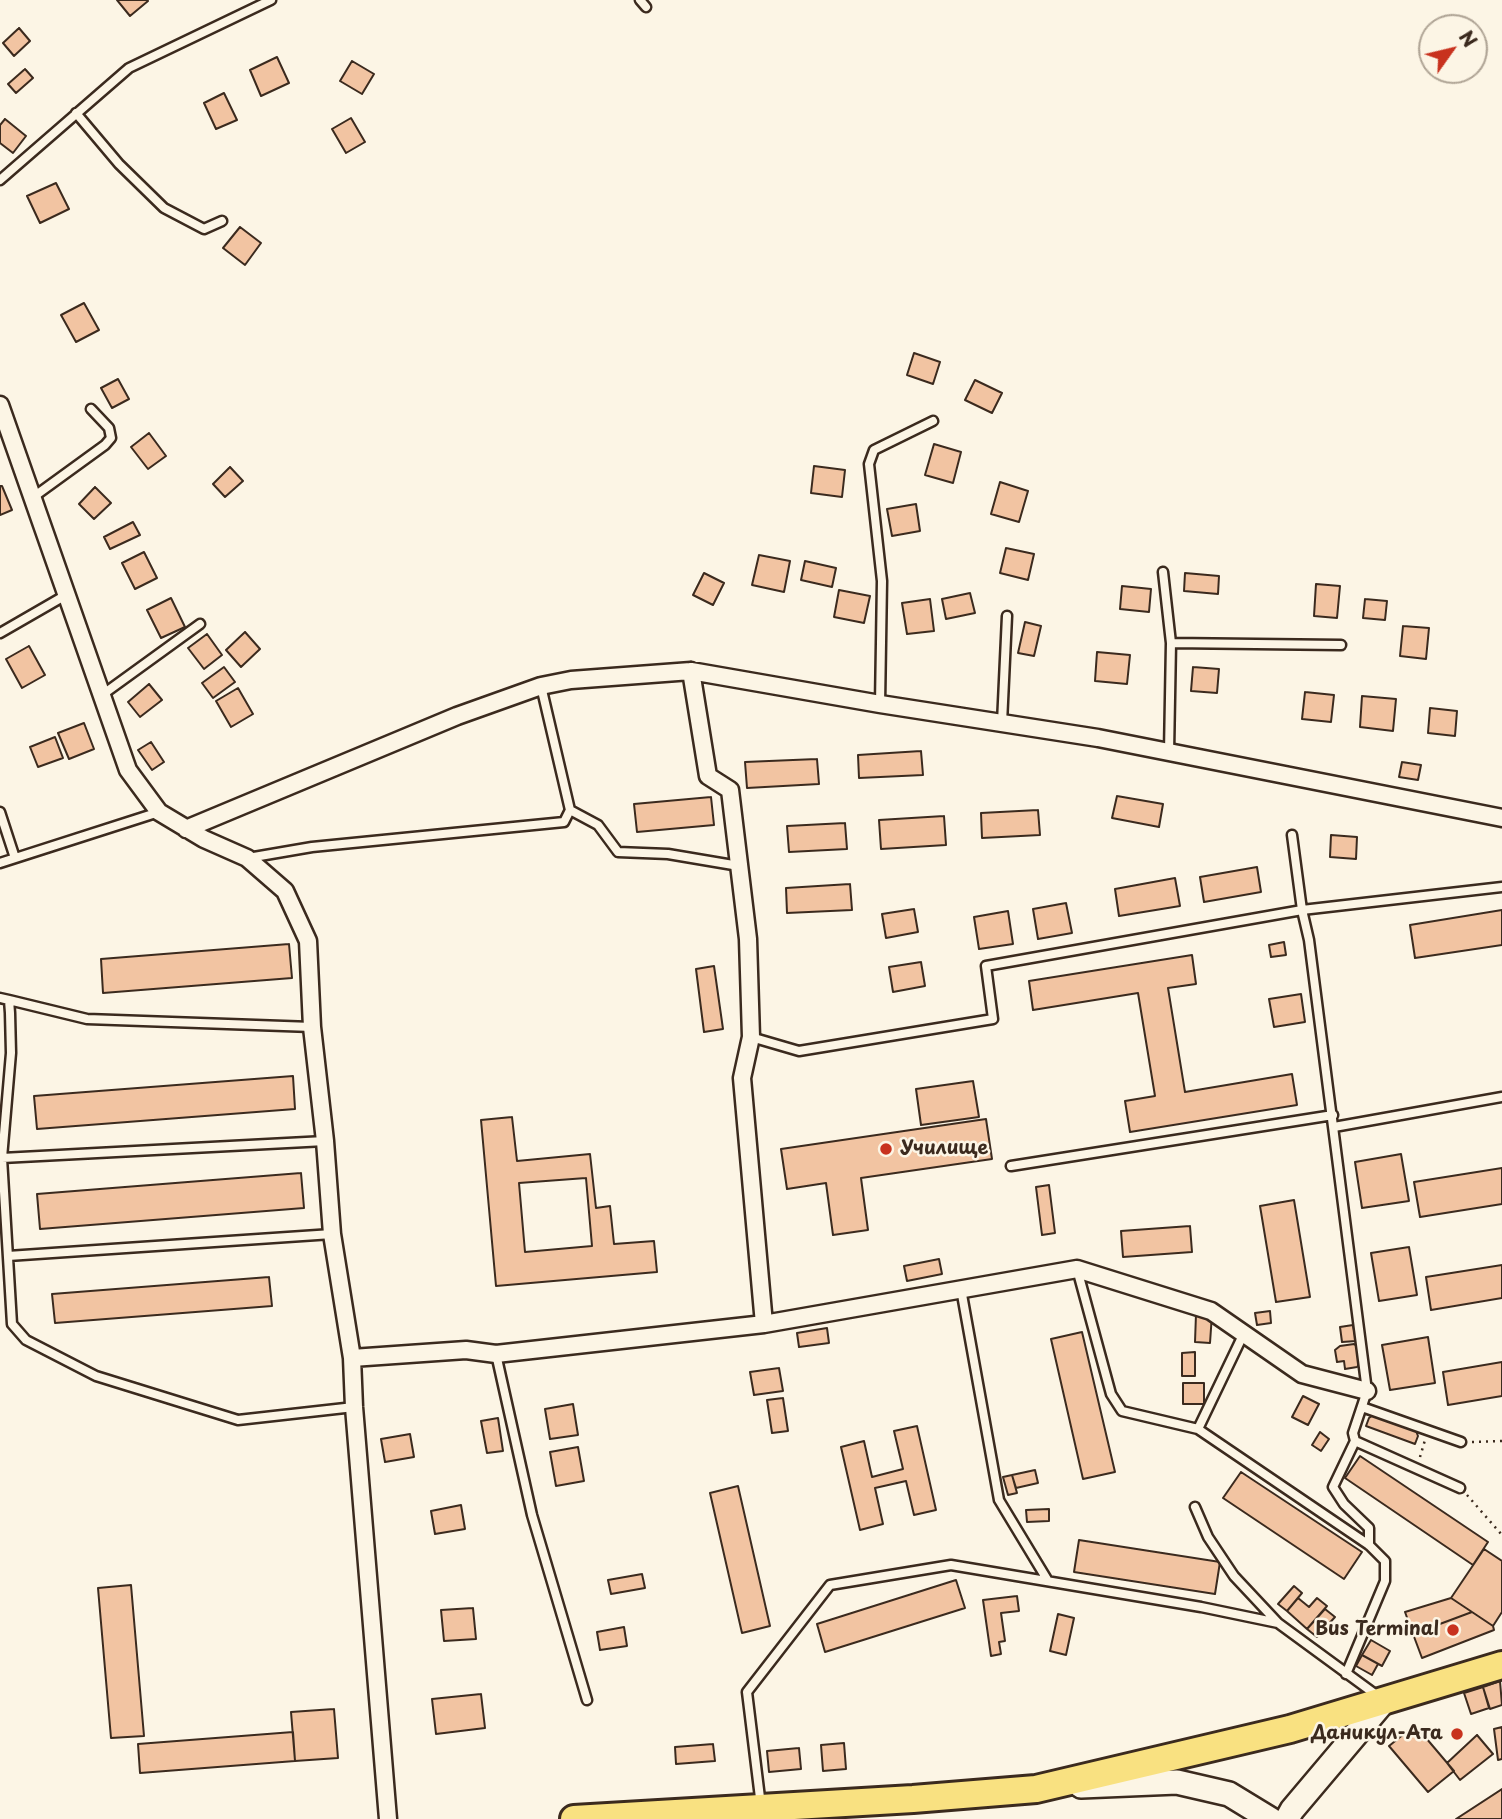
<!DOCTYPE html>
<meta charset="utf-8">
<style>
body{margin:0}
#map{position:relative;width:1502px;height:1819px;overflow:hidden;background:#fcf5e5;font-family:"Playpen Sans",sans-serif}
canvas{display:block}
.north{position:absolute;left:1418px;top:14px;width:70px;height:70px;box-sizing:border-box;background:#fcf5e5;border:2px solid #afa495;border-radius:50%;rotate:56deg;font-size:19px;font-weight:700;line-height:28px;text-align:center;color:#3b2a1e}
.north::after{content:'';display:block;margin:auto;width:24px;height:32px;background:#c8321e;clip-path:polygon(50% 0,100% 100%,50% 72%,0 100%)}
</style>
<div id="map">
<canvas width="1502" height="1819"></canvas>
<div class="north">N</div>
</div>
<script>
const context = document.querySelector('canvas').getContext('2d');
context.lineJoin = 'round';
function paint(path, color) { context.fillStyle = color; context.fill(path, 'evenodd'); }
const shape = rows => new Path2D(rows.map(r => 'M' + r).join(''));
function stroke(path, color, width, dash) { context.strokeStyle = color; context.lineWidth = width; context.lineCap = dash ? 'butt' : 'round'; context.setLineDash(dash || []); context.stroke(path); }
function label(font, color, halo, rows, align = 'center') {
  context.font = font + ' "Playpen Sans",sans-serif'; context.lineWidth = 5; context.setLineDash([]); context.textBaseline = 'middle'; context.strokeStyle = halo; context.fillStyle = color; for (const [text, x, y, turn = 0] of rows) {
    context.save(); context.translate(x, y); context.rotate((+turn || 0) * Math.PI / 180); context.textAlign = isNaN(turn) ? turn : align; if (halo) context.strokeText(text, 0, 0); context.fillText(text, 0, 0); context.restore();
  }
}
const building = shape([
 [117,0,147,0,148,1,130,16,117,0],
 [19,28,30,41,14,56,3,43,19,28],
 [277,57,289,83,261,96,250,70,277,57],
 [352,61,374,74,362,94,340,81,352,61],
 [25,69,33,78,16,93,8,84,25,69],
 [224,93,237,120,216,129,204,103,224,93],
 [351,118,365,142,346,153,332,129,351,118],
 [5,119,26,136,13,153,0,143,0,125,5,119],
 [56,183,69,209,40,223,27,196,56,183],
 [240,227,261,243,245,265,223,248,240,227],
 [84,303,99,330,76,342,61,315,84,303],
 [914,353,940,362,933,384,907,375,914,353],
 [118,379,129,399,112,408,101,388,118,379],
 [975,380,1002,393,992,413,965,400,975,380],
 [149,433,166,456,148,469,131,447,149,433],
 [934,444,961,452,953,483,925,475,934,444],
 [814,466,845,470,842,497,811,493,814,466],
 [230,467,243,481,225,497,213,484,230,467],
 [1000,482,1028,491,1019,522,991,514,1000,482],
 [0,486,2,486,12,510,0,515,0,486],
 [95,487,111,503,94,519,79,504,95,487],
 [916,504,920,531,892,536,887,509,916,504],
 [133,522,140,535,110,549,104,537,133,522],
 [1006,548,1034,554,1028,580,1000,573,1006,548],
 [144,552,157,578,135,589,122,563,144,552],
 [759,555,790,561,784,592,752,585,759,555],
 [805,561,836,568,832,587,801,580,805,561],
 [704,573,724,583,713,605,693,595,704,573],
 [1185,573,1219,576,1218,594,1184,591,1185,573],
 [1316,584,1340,586,1337,618,1314,616,1316,584],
 [1122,586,1151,589,1149,612,1120,609,1122,586],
 [839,590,870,596,864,623,834,617,839,590],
 [970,593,975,613,946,619,942,599,970,593],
 [171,598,185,627,161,638,147,610,171,598],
 [930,599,934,631,907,634,902,603,930,599],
 [1365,599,1387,601,1385,620,1363,618,1365,599],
 [1025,622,1041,626,1034,656,1018,653,1025,622],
 [1403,626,1429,628,1426,659,1400,656,1403,626],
 [245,632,260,649,241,667,226,650,245,632],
 [207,634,222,655,204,669,188,648,207,634],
 [29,646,45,675,22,688,6,659,29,646],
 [1097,652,1130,655,1127,684,1095,681,1097,652],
 [224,667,235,682,213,698,202,683,224,667],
 [1193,667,1219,669,1217,693,1191,691,1193,667],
 [149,684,162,700,140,717,128,702,149,684],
 [238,688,253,714,231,727,216,701,238,688],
 [1305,692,1334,695,1331,722,1302,719,1305,692],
 [1362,696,1396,699,1393,731,1360,727,1362,696],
 [1430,708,1457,711,1455,736,1428,733,1430,708],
 [84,723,94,749,69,759,58,733,84,723],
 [55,737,63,758,38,767,30,747,55,737],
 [151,742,164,762,152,770,138,750,151,742],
 [921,751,923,775,859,778,858,755,921,751],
 [817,759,819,784,747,788,745,762,817,759],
 [1402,762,1421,765,1418,780,1399,777,1402,762],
 [1117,796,1163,804,1159,827,1112,818,1117,796],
 [711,797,714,825,637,832,634,804,711,797],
 [1038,810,1040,835,982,838,981,813,1038,810],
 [944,816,946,845,881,849,879,820,944,816],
 [845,823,847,849,789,852,787,826,845,823],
 [1331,835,1357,837,1356,859,1330,857,1331,835],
 [1257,867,1261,892,1204,902,1200,877,1257,867],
 [1175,878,1180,906,1119,916,1115,889,1175,878],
 [850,884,852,910,787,913,786,888,850,884],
 [1066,903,1072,933,1038,939,1033,909,1066,903],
 [914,909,918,932,886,938,882,914,914,909],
 [1502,910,1502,945,1415,958,1410,925,1502,910],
 [1008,911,1013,944,979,949,974,917,1008,911],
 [1284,942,1286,955,1271,957,1269,945,1284,942],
 [289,944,292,978,103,993,101,959,289,944],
 [1192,955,1196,984,1168,988,1185,1092,1292,1074,1297,1105,1130,1132,1125,1101,1155,1096,1138,993,1033,1010,1029,981,1192,955],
 [921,962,925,986,893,992,889,967,921,962],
 [714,966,723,1029,704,1032,696,969,714,966],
 [1301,994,1305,1022,1274,1027,1269,999,1301,994],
 [293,1076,295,1109,37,1129,34,1096,293,1076],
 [973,1081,979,1117,921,1125,916,1089,973,1081],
 [512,1117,517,1161,590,1154,596,1208,610,1206,614,1244,654,1241,657,1272,496,1286,481,1120,512,1117],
 [586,1178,592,1246,525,1252,519,1183,586,1178],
 [986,1119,992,1159,861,1178,868,1230,833,1235,826,1183,787,1189,781,1149,986,1119],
 [1401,1154,1409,1201,1362,1208,1355,1162,1401,1154],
 [1502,1168,1502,1204,1420,1217,1414,1182,1502,1168],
 [301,1173,304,1208,40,1229,37,1194,301,1173],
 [1049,1185,1055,1233,1042,1235,1036,1187,1049,1185],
 [1294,1200,1310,1297,1276,1302,1260,1206,1294,1200],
 [1190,1226,1192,1252,1123,1257,1121,1231,1190,1226],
 [1409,1247,1417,1295,1379,1301,1371,1253,1409,1247],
 [939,1259,942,1274,907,1281,904,1266,939,1259],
 [1502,1265,1502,1298,1431,1310,1426,1277,1502,1265],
 [269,1277,272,1306,55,1323,52,1294,269,1277],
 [1270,1311,1271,1323,1257,1325,1255,1313,1270,1311],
 [1196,1314,1212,1314,1210,1343,1195,1342,1196,1314],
 [1353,1325,1356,1341,1342,1342,1340,1327,1353,1325],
 [827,1328,829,1343,799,1347,797,1333,827,1328],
 [1082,1332,1115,1472,1083,1479,1051,1339,1082,1332],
 [1428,1337,1435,1383,1390,1390,1382,1345,1428,1337],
 [1354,1344,1358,1347,1360,1363,1357,1367,1345,1369,1344,1361,1337,1362,1335,1350,1340,1346,1354,1344],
 [1195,1352,1195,1376,1182,1376,1182,1353,1195,1352],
 [1502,1362,1502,1396,1448,1405,1443,1372,1502,1362],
 [779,1368,783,1391,754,1395,750,1372,779,1368],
 [1183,1383,1204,1383,1204,1404,1183,1404,1183,1383],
 [1303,1396,1319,1404,1308,1425,1292,1417,1303,1396],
 [783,1398,788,1431,772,1433,767,1400,783,1398],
 [573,1404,578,1435,550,1439,545,1409,573,1404],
 [1373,1415,1416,1431,1418,1436,1415,1444,1366,1426,1369,1418,1373,1415],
 [498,1418,503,1451,487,1453,481,1421,498,1418],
 [917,1426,936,1510,914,1515,906,1481,875,1488,883,1524,860,1530,841,1447,864,1441,872,1477,903,1469,894,1431,917,1426],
 [1320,1432,1329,1439,1321,1451,1312,1445,1320,1432],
 [410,1434,414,1457,385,1462,381,1439,410,1434],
 [578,1447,584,1481,556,1486,550,1452,578,1447],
 [1360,1456,1488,1542,1473,1565,1345,1478,1360,1456],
 [1035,1470,1038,1483,1016,1488,1012,1475,1035,1470],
 [1241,1472,1362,1552,1344,1579,1223,1498,1241,1472],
 [1012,1475,1017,1493,1008,1495,1003,1477,1012,1475],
 [738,1486,770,1626,742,1633,710,1493,738,1486],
 [461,1505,465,1529,435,1534,431,1511,461,1505],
 [1049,1509,1049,1521,1027,1522,1026,1510,1049,1509],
 [1079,1540,1220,1562,1215,1594,1074,1572,1079,1540],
 [1484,1549,1502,1561,1502,1612,1493,1626,1451,1598,1484,1549],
 [642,1574,645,1588,611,1594,608,1580,642,1574],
 [956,1580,965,1608,825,1652,817,1624,956,1580],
 [131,1585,144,1736,111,1738,98,1588,131,1585],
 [1294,1586,1302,1593,1287,1611,1278,1604,1294,1586],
 [1017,1596,1019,1611,1001,1613,1005,1641,999,1642,1001,1654,991,1656,983,1600,1017,1596],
 [1298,1598,1309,1607,1317,1598,1327,1606,1307,1629,1287,1611,1298,1598],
 [1451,1598,1472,1612,1413,1634,1405,1612,1451,1598],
 [473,1608,476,1639,444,1641,441,1610,473,1608],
 [1325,1609,1335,1617,1317,1637,1307,1629,1325,1609],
 [1472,1612,1493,1626,1494,1630,1422,1658,1413,1634,1472,1612],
 [1058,1614,1074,1618,1066,1655,1050,1651,1058,1614],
 [624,1627,627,1646,600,1650,597,1632,624,1627],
 [1371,1640,1390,1651,1382,1666,1362,1655,1371,1640],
 [1362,1655,1378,1664,1372,1675,1356,1666,1362,1655],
 [1500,1681,1502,1705,1490,1709,1483,1687,1500,1681],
 [1483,1687,1489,1708,1471,1714,1464,1693,1483,1687],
 [481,1694,485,1728,436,1734,432,1699,481,1694],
 [334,1709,338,1758,295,1761,291,1712,334,1709],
 [1415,1725,1454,1771,1428,1792,1389,1746,1415,1725],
 [1502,1727,1502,1759,1498,1760,1494,1729,1502,1727],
 [293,1732,295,1761,140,1773,138,1744,293,1732],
 [1477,1735,1493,1754,1460,1780,1447,1763,1477,1735],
 [844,1743,846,1769,823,1771,821,1745,844,1743],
 [713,1744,715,1761,676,1764,675,1747,713,1744],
 [799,1748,801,1769,769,1772,767,1751,799,1748],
 [1502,1789,1502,1819,1456,1819,1502,1789]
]);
paint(building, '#f2c4a2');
stroke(building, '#3b2a1e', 2);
const lane = shape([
 [640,0,646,7],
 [76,113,119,164,164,208,204,229,222,221],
 [0,180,129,68,271,0],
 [32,498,105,445,111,438,109,428,91,409],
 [1163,572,1171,643,1169,752],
 [0,633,66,595],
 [1171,643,1341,645],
 [102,695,200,624],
 [880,704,882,581,869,464,874,450,933,421],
 [1002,723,1007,616],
 [570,810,598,825,618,852,668,854,739,866],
 [0,812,15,858],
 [1292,835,1302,910,1309,940,1367,1391,1353,1433,1355,1441,1460,1488],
 [248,858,312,847,564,822,570,810,541,686],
 [0,863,159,812],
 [0,998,9,1000,10,1013,11,1053,2,1158,12,1324,26,1340,96,1376,238,1420,354,1407],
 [9,1000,87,1019,312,1027],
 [751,1037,799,1051,993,1019,986,966,1302,910,1502,887],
 [1334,1127,1502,1097],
 [2,1158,325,1141],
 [1011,1166,1333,1115],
 [8,1256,332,1234],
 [1077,1269,1111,1394,1122,1411,1198,1429,1369,1545,1385,1561,1385,1581,1346,1674],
 [961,1289,999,1500,1048,1581],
 [496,1354,532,1515,587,1700],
 [1362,1407,1461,1442],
 [1198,1429,1244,1333],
 [1355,1441,1333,1487,1344,1504,1369,1528,1369,1545],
 [1195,1507,1208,1537,1234,1576,1278,1623],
 [761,1806,747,1692,830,1585,951,1565,1201,1607,1278,1623,1379,1697]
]);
const street = shape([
 [0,405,128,770,159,812,204,839,247,858,285,891,308,941,312,1027,325,1141,332,1234,352,1358,354,1407,388,1819],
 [691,671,708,776,730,790,748,939,751,1037,742,1078,764,1324],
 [186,829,457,716,541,686,571,680,691,671,880,704,1098,738,1502,818],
 [352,1358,466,1350,496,1354,764,1324,1077,1269,1211,1311,1302,1374,1367,1391]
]);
const secondary = shape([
 [1081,1786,1177,1782,1229,1794,1270,1819],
 [1287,1819,1292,1810,1384,1701]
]);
const primary = shape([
 [574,1819,913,1799,1036,1789,1290,1729,1502,1665]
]);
stroke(lane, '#3b2a1e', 13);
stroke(street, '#3b2a1e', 21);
stroke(secondary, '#3b2a1e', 28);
stroke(primary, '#3b2a1e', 32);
stroke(shape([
 [1472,1442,1502,1441],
 [1420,1457,1425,1440],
 [1467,1495,1502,1535]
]), '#3b2a1e', 2.5, [2, 5]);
stroke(lane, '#fcf5e5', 8);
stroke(street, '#fcf5e5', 16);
stroke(secondary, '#fcf5e5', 23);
stroke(primary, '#f9e181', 26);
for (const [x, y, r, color] of [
 [886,1149,7,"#c8321e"],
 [1453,1630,7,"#c8321e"],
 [1457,1734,7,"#c8321e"]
]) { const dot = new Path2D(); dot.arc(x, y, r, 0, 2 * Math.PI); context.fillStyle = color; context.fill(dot); stroke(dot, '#fcf5e5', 2.5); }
label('bold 19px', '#3b2a1e', '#fcf5e5', [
 ["Училище",900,1149,"left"],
 ["Bus Terminal",1439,1630],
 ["Даникул-Ата",1443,1734]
], 'right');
</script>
